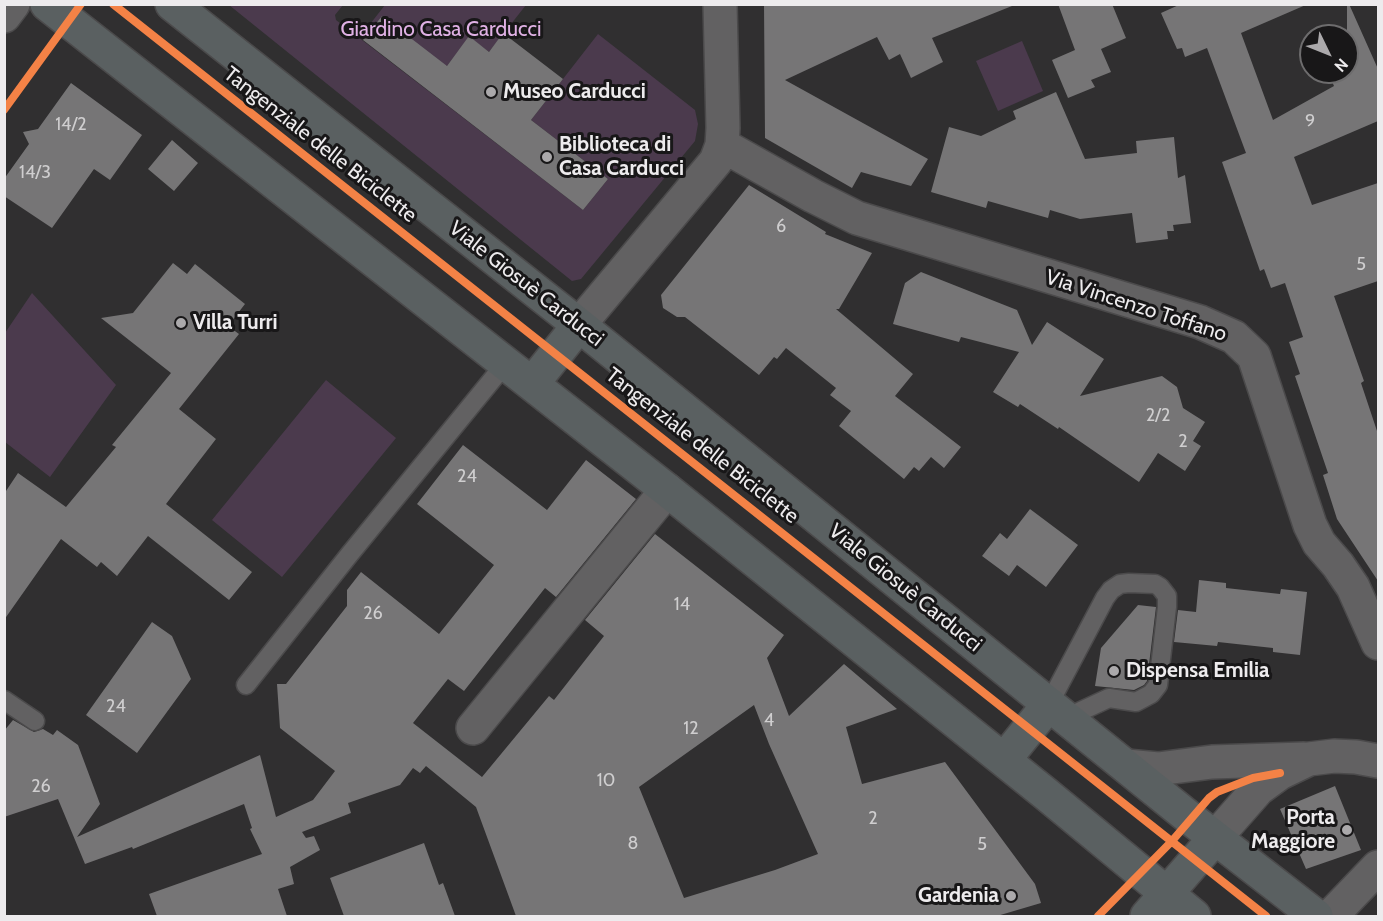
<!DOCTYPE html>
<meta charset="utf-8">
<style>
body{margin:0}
#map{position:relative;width:1383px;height:921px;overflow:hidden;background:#302f30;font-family:Cabin,sans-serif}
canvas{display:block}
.frame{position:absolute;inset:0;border:6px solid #edebed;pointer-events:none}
.north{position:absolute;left:1299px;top:24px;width:60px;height:60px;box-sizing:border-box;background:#181718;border:2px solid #6d6c6d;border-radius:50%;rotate:133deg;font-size:16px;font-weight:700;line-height:24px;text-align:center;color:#edebed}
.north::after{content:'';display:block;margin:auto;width:21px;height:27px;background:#aba9ab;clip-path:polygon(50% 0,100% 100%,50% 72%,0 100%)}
</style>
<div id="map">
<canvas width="1383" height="921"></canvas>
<div class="frame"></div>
<div class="north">N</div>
</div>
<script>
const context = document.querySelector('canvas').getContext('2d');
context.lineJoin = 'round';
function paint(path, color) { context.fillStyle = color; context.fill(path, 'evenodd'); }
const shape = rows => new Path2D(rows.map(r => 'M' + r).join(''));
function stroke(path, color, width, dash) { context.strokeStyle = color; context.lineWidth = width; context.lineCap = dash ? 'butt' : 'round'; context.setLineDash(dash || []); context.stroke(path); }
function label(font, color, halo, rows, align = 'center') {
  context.font = font + ' Cabin,sans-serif'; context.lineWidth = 6; context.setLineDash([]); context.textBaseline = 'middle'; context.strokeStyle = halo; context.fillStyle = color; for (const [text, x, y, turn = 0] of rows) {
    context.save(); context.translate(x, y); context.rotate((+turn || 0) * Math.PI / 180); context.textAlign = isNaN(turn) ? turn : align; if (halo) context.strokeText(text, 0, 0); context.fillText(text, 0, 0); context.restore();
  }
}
paint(shape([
 [229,5,343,5,335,15,336,20,583,210,608,179,531,120,598,34,695,110,698,124,695,141,581,279,572,281],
 [385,5,526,5,489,52,469,37,447,66,367,36,365,33,367,28],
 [1022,41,1043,91,998,111,976,61],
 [32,293,116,385,50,477,5,442,5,333],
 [326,380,396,438,282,577,212,520]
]), '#4b3a4d');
paint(shape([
 [764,4,1012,4,1012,6,932,38,943,62,911,78,900,54,889,60,877,37,785,80,928,159,911,186,861,172,852,188,765,138],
 [1058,4,1112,4,1126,38,1101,49,1111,72,1091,80,1095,87,1068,98,1052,60,1075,50],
 [1181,4,1308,4,1241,33,1273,120,1334,86,1328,72,1347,72,1347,4,1349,4,1378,69,1378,121,1294,157,1312,205,1378,183,1378,281,1334,296,1364,381,1361,383,1378,434,1378,581,1337,519,1323,475,1328,473,1295,376,1300,374,1289,342,1303,337,1285,283,1271,288,1264,269,1260,271,1222,162,1246,153,1207,48,1185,57,1182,48,1177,49,1161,13],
 [382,16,447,66,469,36,489,52,503,33,563,79,531,120,608,179,583,210,363,40],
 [71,83,142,135,110,180,94,169,52,228,4,196,4,179,29,144,23,132,38,129],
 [1056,92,1085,159,1137,153,1136,141,1174,137,1178,178,1185,175,1191,223,1173,225,1174,231,1167,231,1168,239,1136,243,1132,213,1080,219,1050,210,1048,218,988,201,986,208,931,192,949,127,981,136,1016,119,1013,111],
 [172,140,198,163,174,191,148,169],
 [749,185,826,232,825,234,872,253,839,309,836,309,913,374,895,396,961,447,944,468,931,457,919,471,914,467,904,479,839,426,851,411,830,395,836,388,786,348,777,359,774,357,759,375,685,317,677,317,663,308,661,295],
 [173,263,187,274,195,264,245,304,228,326,239,334,179,409,216,439,166,504,252,572,229,600,148,536,117,576,101,562,97,567,61,539,4,620,4,494,18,473,66,507,116,447,112,445,171,373,101,318,133,313],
 [921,272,1017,310,1032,345,1047,322,1104,359,1080,396,1162,376,1177,387,1183,408,1205,422,1193,441,1201,446,1185,471,1158,453,1139,482,1059,427,1058,429,1020,404,1018,407,993,392,1019,352,961,337,959,342,893,324,905,283],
 [463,445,547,510,586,460,636,499,556,597,545,588,464,691,448,679,413,723,482,777,549,696,554,700,604,636,585,620,655,534,784,635,767,658,789,716,844,664,897,709,846,727,862,784,945,762,1035,884,1041,903,997,916,516,916,476,807,426,766,420,773,413,768,400,785,348,803,351,813,302,832,306,838,314,836,320,850,290,867,294,884,278,889,287,916,157,916,149,894,262,854,250,829,252,828,244,804,133,849,132,847,85,864,58,799,4,817,4,731,13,720,34,732,43,729,53,735,57,730,78,745,100,804,77,837,260,755,276,817,313,800,335,771,280,728,277,684,286,684,347,606,347,590,361,572,439,634,494,565,417,504],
 [754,705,769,744,818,854,775,870,684,898,639,787],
 [1030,509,1078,545,1046,587,1017,565,1009,576,982,556,1000,533,1007,539],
 [1199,580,1226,583,1226,588,1280,594,1281,589,1307,592,1300,655,1273,652,1273,648,1218,642,1217,646,1174,642,1178,610,1196,612],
 [1138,605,1156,607,1147,681,1144,685,1134,690,1095,686,1101,648],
 [152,622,172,636,191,679,137,753,86,715],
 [1335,786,1361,850,1306,869,1280,809],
 [424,843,439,885,443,883,455,916,344,916,330,878]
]), '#767576');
const service = shape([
 [246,685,349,555,505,364],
 [4,700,35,721],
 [1049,704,1105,598,1111,590,1120,584,1129,583,1155,584,1160,587,1167,596,1167,607,1158,685,1151,694,1136,702,1109,698,1066,718]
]);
const minor = shape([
 [722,145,813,196,857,218,1200,322,1234,337,1254,356,1310,525,1319,543,1338,565,1353,587,1378,643],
 [579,325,716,161,722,145,723,128,720,4],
 [473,728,667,490]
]);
const tertiary = shape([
 [4,16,13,4],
 [1126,766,1158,769,1212,762,1304,759],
 [1215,838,1258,789,1280,773,1309,759,1334,756,1356,757,1378,761],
 [1331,916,1378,867]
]);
const primary = shape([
 [47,4,667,490,1046,794,1194,916],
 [172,4,579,325,1191,819,1316,916],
 [532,384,579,325],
 [1004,760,1049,704],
 [1147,916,1215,838]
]);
stroke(service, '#4b4a4b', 21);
stroke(minor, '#4b4a4b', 36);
stroke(tertiary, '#4b4a4b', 36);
stroke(primary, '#4b4a4b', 36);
stroke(service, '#626162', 18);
stroke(minor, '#626162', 33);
stroke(tertiary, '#626162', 33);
stroke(primary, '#5a6061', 33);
stroke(shape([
 [113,4,1266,916],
 [4,110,81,4],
 [1098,916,1172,841,1209,798,1217,792,1253,778,1280,773]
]), '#f48246', 8);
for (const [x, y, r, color] of [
 [491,92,6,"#aba9ab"],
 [547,157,6,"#aba9ab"],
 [181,323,6,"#aba9ab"],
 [1114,671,6,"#aba9ab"],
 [1347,830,6,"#aba9ab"],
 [1011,896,6,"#aba9ab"]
]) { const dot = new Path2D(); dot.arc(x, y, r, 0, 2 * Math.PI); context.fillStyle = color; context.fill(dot); stroke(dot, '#181718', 2); }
label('18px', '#cfcecf', null, [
 ["9",1310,122],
 ["14/2",71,125],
 ["14/3",35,173],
 ["6",781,227],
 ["5",1361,265],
 ["2/2",1158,416],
 ["2",1183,442],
 ["24",467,477],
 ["14",682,605],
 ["26",373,614],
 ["24",116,707],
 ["4",769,721],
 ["12",691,729],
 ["10",606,781],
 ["26",41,787],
 ["2",873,819],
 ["8",633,844],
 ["5",982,845]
]);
label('21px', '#e0b1e5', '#181718', [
 ["Giardino Casa Carducci",441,30]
]);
label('bold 21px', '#edebed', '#181718', [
 ["Museo Carducci",503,92],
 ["Biblioteca di",559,145],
 ["Casa Carducci",559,169],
 ["Villa Turri",193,323],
 ["Dispensa Emilia",1126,671],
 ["Porta",1335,818,"right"],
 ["Maggiore",1335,842,"right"],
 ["Gardenia",999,896,"right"]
], 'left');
label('21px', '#edebed', '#181718', [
 ["Tangenziale delle Biciclette",320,145,38],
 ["Viale Giosuè Carducci",526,284,38],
 ["Via Vincenzo Toffano",1136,306,18],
 ["Tangenziale delle Biciclette",702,446,38],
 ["Viale Giosuè Carducci",905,588,39]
]);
</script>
